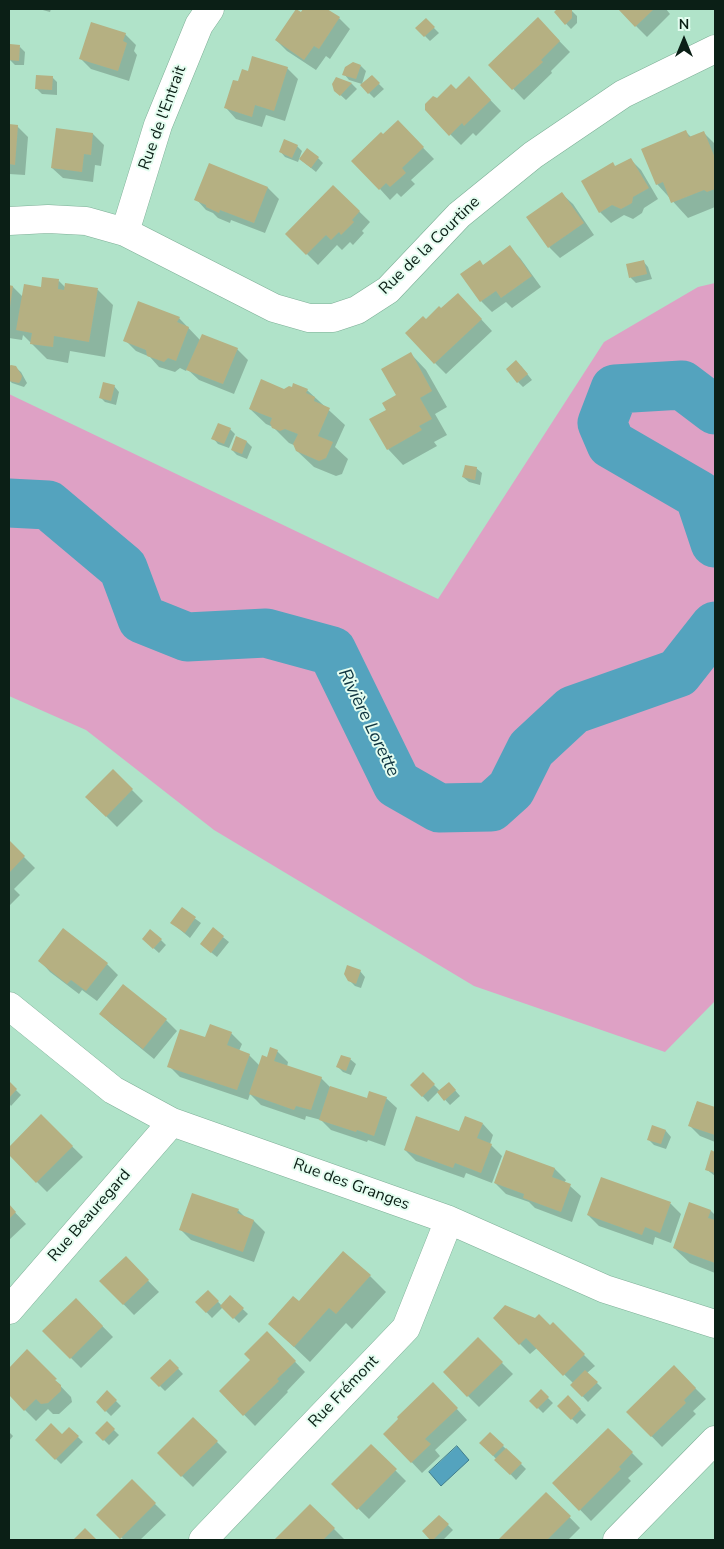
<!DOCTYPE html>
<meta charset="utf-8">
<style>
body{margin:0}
#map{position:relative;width:724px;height:1549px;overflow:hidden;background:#b0e3c9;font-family:"Nunito Sans",sans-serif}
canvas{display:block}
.frame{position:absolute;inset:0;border:10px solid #0b1f16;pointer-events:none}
.north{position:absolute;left:659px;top:15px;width:50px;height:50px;-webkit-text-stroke:4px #e4fdf0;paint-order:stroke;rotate:0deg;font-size:14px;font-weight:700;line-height:20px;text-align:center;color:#0b1f16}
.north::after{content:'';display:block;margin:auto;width:18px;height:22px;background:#0b1f16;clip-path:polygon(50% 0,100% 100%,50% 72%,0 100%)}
</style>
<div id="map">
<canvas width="724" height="1549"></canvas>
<div class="frame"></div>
<div class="north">N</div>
</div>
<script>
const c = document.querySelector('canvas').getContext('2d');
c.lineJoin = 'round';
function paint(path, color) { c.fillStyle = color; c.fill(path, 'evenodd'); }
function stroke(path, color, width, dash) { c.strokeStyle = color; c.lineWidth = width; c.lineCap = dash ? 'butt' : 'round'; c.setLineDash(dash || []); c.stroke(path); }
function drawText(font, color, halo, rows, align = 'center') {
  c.font = font + ' "Nunito Sans",sans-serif'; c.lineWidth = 4; c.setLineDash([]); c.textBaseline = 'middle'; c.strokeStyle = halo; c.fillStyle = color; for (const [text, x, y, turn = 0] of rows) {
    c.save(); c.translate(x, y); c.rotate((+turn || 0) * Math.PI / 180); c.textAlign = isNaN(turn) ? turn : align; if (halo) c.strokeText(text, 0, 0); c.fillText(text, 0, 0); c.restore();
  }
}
paint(new Path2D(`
 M715 283V1001L665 1052 474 986 214 830 86 730 9 696V394L438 599 604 342 698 287Z`), '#dea1c5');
const water = new Path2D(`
 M457 1446 469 1460 441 1486 429 1472Z`);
paint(water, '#54a3be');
stroke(water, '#3e7b8c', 1);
paint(new Path2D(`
 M39 9H51L50 12Z
 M304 9H325L339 18 350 29 330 59 326 56 316 70 287 51 276 40Z
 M554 9H570L577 16V23L571 29 555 12 557 11Z
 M619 9H666L670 14 647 37Z
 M538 19 570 52 551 71 552 73 524 100 490 65Z
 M426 20 439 33 430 41 417 28Z
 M125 34 136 45 134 51 137 55 129 81 91 69 81 59Z
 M20 47 25 52 24 65H15L9 59Z
 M361 66 366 71 362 84 349 80 344 74Z
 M287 68 298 79 285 121 266 115 262 127 236 119 226 108 239 83 248 72Z
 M371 76 384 89 374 98 362 86Z
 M52 77 57 82V95L42 94 37 89Z
 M469 78 501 111 476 136 473 133 461 145 426 110 437 99 456 90Z
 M336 79 352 84 357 89 346 100 335 90Z
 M398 122 434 159 411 180 415 184 401 197 397 193 390 200 380 189 383 136Z
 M9 125 17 126 28 137 25 175 9 174Z
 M57 130 93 134 104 145 101 166 95 165 93 182 63 178 52 168Z
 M686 132 692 138 704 133 715 144V207L688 218 657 184 643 149Z
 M297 146 302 151 298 162 285 157 280 151Z
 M318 158 323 163 316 172 300 159Z
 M630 159 641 170 658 199 644 208 642 213 633 219 624 215 611 223 600 212 616 167Z
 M209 165 268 188 279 199 265 233 231 220 230 223 218 218 213 213 206 210 196 199Z
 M333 186 370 222 362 231 364 233 353 245 350 242 342 250 337 245 318 265 287 234Z
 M562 194 573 204 594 235 560 258 549 247 528 217Z
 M509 247 520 258 541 287 512 308 506 302 492 312 481 301 462 274 483 266Z
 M643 261 648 267 652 279 636 283 631 278 627 265Z
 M59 281 66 288 98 290 113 305 105 357 70 351 68 363 47 359 23 335 22 340 9 338V287H13L23 297Z
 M468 305 492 331 446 374 435 363 426 321Z
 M179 318 200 340 237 349 248 360 234 394 199 380 187 369 186 371 180 368 175 372 159 367 150 357 136 351 125 340Z
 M411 354 426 370 447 407 435 414 447 435 434 442 437 446 403 465 388 449V410L398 395Z
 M11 366 15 367 21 372 27 383 24 387 12 383 9 380V368Z
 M521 366 532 380 523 387 518 382Z
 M114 386 119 392 116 405 105 402 100 397Z
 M292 388 307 390 345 425 335 447 348 459 342 474 336 476 314 467 297 451 296 446 289 443 273 427 266 424 250 409 284 390Z
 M230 429 235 434 229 448 218 444 213 438Z
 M237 438 247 442 252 447 247 459 237 455 232 450Z
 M476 468 482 473 480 485 469 482 463 477Z
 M113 771 143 801 117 827 87 797Z
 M9 842 35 868 14 889 20 895 9 906Z
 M182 909 201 923 190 938 172 923Z
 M213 929 229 942 217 957 207 949Z
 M161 940 166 945 159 953 149 944Z
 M40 961 107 964 118 975 97 1001 82 990 79 994 50 972Z
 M360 971 365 977 361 988 355 986 349 980Z
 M100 1013 166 1020 177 1031 154 1059 111 1024Z
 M231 1033 242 1044 239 1051 249 1055 260 1066 277 1051 288 1062 287 1067 321 1078 331 1088 367 1100 386 1098 397 1108 385 1146 368 1140 367 1142 331 1130 321 1120 306 1116 305 1120 261 1105 250 1094 248 1100 180 1077 169 1066 206 1039Z
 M350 1059 356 1064 351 1075 343 1072 337 1066Z
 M423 1074 440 1091 449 1083 460 1096 450 1105 438 1092 428 1102 412 1085Z
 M9 1083 21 1095 11 1106 9 1103Z
 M697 1102 715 1109V1142L700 1136 689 1125Z
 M41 1116 83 1157 47 1192 9 1154V1148Z
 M483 1124 493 1135 490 1144 502 1156 492 1183 466 1173 464 1178 416 1161 405 1150 460 1133Z
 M653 1127 666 1131 671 1137 666 1149 654 1145 648 1139Z
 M507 1151 555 1169 566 1180 564 1183 570 1186 581 1196 572 1222 535 1208 529 1202 506 1194 495 1183Z
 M712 1152 715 1153V1176L706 1169Z
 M602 1178 671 1204 681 1214 671 1243 655 1237 653 1245 599 1226 588 1215Z
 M690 1203 711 1211 715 1215V1273L690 1263 674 1248Z
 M9 1206 26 1224 9 1240Z
 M238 1210 245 1217 254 1221 265 1232 254 1262 191 1240 180 1229Z
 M126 1258 159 1292 134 1315 101 1281Z
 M370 1276 386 1292 352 1329 346 1323 310 1362 270 1324 299 1303Z
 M208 1291 222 1306 230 1297 248 1314 239 1323 223 1307 212 1318 197 1302Z
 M76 1299 113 1337 81 1368 44 1331Z
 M494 1318 550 1327 553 1324 595 1366 587 1373 602 1388 588 1402 572 1385 573 1383 537 1348 530 1354Z
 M267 1333 305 1372 287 1391 288 1392 255 1426 221 1391 252 1360Z
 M478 1339 513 1374 479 1407 444 1372Z
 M27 1351 71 1397 72 1402 59 1414H53L48 1409 36 1421 9 1394V1370Z
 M170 1360 183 1374 165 1391 152 1378Z
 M674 1367 706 1399 693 1411 696 1414 662 1447 628 1412Z
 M541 1391 553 1403 543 1413 531 1401Z
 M107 1392 121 1406 111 1416 97 1402Z
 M444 1395 467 1420 435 1450 440 1456 422 1473 385 1434Z
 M568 1397 586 1415 577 1424 559 1406Z
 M193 1418 227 1452 193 1487 159 1453Z
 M107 1423 119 1435 109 1445 97 1433Z
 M69 1428 83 1442 61 1464 37 1440 62 1436Z
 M608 1429 643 1464 628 1478 631 1481 591 1521 554 1483Z
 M9 1432 13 1436 9 1441Z
 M490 1433 526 1469 516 1480 481 1443Z
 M371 1446 406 1481 369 1519 333 1484Z
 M132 1481 166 1515 140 1540H124L98 1515Z
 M546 1493 580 1528 568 1540H499Z
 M310 1505 345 1540H276Z
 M439 1516 453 1530 443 1540H432L423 1531Z`), '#0003');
stroke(new Path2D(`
 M715 410 682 385 615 389 602 423 611 444 699 495 715 543
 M9 503 48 505 123 568 142 619 187 637 266 633 332 651 397 784 439 808 491 807 511 789 531 749 573 710 678 673 715 626`), '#54a3be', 49);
paint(new Path2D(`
 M296 9 301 12 303 9H327L340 17 319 49 314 46 304 60 275 40Z
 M557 9H572V18L565 25 554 12Z
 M618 9H654L635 27Z
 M538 17 560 41 541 60 543 62 512 90 488 65Z
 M426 18 435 27 424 37 415 28Z
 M91 22 126 33 123 41 127 43 118 71 79 59Z
 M10 44 20 45 19 61 9 60Z
 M252 56 288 67 274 111 255 105 252 117 224 108 233 80 238 81 242 69 248 71Z
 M353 62 361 65 356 79 342 75 345 67Z
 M36 75 53 76 52 90 35 89Z
 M372 75 380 83 368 94 360 85Z
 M469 76 491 100 464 126 462 123 449 136 425 110V104L433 96 437 98 451 84 456 89Z
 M336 77 352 83 340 96 334 91 332 84Z
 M398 120 424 147 402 168 406 173 390 187 386 183 379 190 351 161 381 132 383 134Z
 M9 124 18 125 15 165 9 164Z
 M56 128 93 133 91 155 84 154 82 172 51 168Z
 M686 130 689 137 704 131 715 158V189L707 192 704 190 671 203 663 182 656 185 641 149Z
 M284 139 298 145 292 158 279 152Z
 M307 148 319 157 311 168 299 159Z
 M631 158 649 188 633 197 632 203 621 209 612 205 599 213 581 181 613 162 615 166Z
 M209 163 268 187 254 223 220 210 219 213 206 207V205L194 200Z
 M333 185 360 211 352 220 354 222 341 235 339 232 331 240 326 235 306 255 285 234Z
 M562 192 584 223 548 248 526 217Z
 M510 245 532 276 501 298 496 291 480 302 460 274 480 260 483 265Z
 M644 260 647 274 629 278 626 264Z
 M42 277 59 279 58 289 64 290 65 283 98 288 89 342 54 336 53 347 30 344 32 333 16 330 24 284 41 287Z
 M9 285 13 286 10 307H9Z
 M458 293 482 319 434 364 405 333 423 316 426 319 439 306 441 308Z
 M138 301 180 317 177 322 189 327 176 361 168 358 164 362 147 356 146 350 123 341Z
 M202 334 238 348 223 384 186 370Z
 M411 352 432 391 420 398 432 419 419 426 422 430 387 450 369 419 386 410 382 403 396 395 381 369Z
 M516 360 528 374 517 383 506 369Z
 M11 365 16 366 22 376 21 380 19 383 9 381V366Z
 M261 379 284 389 289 386 292 387 293 383 308 389 306 393 315 397 314 401 330 408 318 436 333 442 326 458 319 461 296 451 293 444 298 434 285 429 280 431 272 428 270 423 272 418 249 409Z
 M103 382 115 385 111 401 99 398Z
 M218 423 231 428 224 444 211 439Z
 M236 436 247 441 242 454 231 450Z
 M465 465 477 467 475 480 462 477Z
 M113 769 133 789 106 817 85 797Z
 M9 840 25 856 9 873Z
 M182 907 196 917 185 933 170 923Z
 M213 927 224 936 211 953 200 944Z
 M63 928 108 963 86 991 71 980 67 984 38 961Z
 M150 929 162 939 153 949 142 939Z
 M347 965 361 970 356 984 348 981 344 974Z
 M123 984 167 1019 143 1049 99 1014Z
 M210 1024 232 1032 227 1045 250 1054 237 1090 167 1067 180 1029 205 1037Z
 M270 1047 278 1050 274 1061 322 1077 311 1110 296 1106 294 1110 249 1094 262 1055 267 1057Z
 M341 1055 351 1058 346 1071 336 1067Z
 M423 1072 435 1084 422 1097 410 1085Z
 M9 1081 17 1089 9 1098Z
 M449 1082 456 1090 444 1101 437 1092Z
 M330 1086 367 1098 369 1091 387 1097 374 1136 357 1130 356 1132 319 1120Z
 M697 1101 715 1107V1135L688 1126Z
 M41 1114 73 1146 36 1183 9 1155V1147Z
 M416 1116 459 1131 465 1116 483 1123 477 1138 492 1144 481 1173 455 1163 453 1168 404 1150Z
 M652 1125 666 1130 661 1144 647 1140Z
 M506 1150 555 1168 552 1177 571 1184 561 1212 523 1198 524 1194 494 1183Z
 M711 1150 715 1152V1173L705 1170Z
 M601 1177 671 1202 660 1233 645 1227 642 1235 587 1215Z
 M192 1193 239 1209 237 1213 254 1220 243 1252 179 1230Z
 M689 1202 711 1210 708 1218 715 1220V1263L673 1248Z
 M9 1204 16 1212 9 1219Z
 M343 1251 371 1275 336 1314 329 1308 294 1347 268 1324 293 1296 299 1301Z
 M126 1256 149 1280 123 1305 99 1281Z
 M208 1290 219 1301 206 1313 195 1302Z
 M230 1295 244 1308 233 1319 220 1306Z
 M76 1298 103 1326 70 1359 42 1331Z
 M505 1305 535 1318 539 1314 550 1325 553 1322 585 1354 563 1376 526 1338 519 1345 493 1318Z
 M267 1331 296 1361 277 1379 279 1381 243 1416 219 1391 250 1360 244 1354Z
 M478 1337 503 1362 467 1397 443 1372Z
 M27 1349 57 1379 55 1380 61 1385V1391L48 1403 41 1404 36 1399 24 1411 9 1395V1368Z
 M170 1359 179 1368 159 1387 150 1378Z
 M674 1365 696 1388 684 1400 686 1403 651 1437 626 1412Z
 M585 1370 598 1382 582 1397 570 1385Z
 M433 1382 458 1408 425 1439 431 1444 411 1463 383 1434 398 1419 397 1417Z
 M541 1389 549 1397 537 1409 529 1401Z
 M107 1390 117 1400 105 1412 96 1402Z
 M568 1395 581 1409 571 1420 557 1406Z
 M193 1417 218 1441 181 1477 157 1453Z
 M107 1421 115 1429 103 1441 95 1433Z
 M51 1423 62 1434 69 1427 79 1436 55 1460 35 1440Z
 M608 1428 633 1452 619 1467 621 1469 579 1511 552 1483Z
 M490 1432 504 1445 493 1456 479 1443Z
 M371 1444 397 1469 357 1510 331 1484Z
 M506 1448 522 1463 510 1475 494 1460Z
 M132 1479 156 1503 120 1539 96 1515Z
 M546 1492 571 1516 547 1540H498Z
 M310 1504 335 1528 323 1540H274Z
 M439 1515 449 1524 433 1540H430L422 1531Z
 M85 1528 97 1540H73Z`), '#b5b082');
const minor = new Path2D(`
 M9 221 48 219 86 221 125 232 274 308 309 318H333L357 310 388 290 459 215 533 155 623 94 715 49
 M125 232 158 125 199 25 210 9
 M9 1006 113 1090 172 1122 449 1220 605 1289 715 1324
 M9 1310 172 1122
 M203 1540 406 1328 449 1220
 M617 1540 715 1440`);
stroke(minor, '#7eaf97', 29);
stroke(minor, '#fff', 28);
drawText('16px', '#0b1f16', '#e4fdf0', [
 ["Rue de l'Entrait",163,118,-70],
 ["Rue de la Courtine",430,246,-44],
 ["Rue des Granges",351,1185,20],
 ["Rue Beauregard",90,1216,-49],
 ["Rue Frémont",344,1392,-46]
]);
drawText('italic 18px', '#0e333f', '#e4fdf0', [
 ["Rivière Lorette",368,723,64]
]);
</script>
